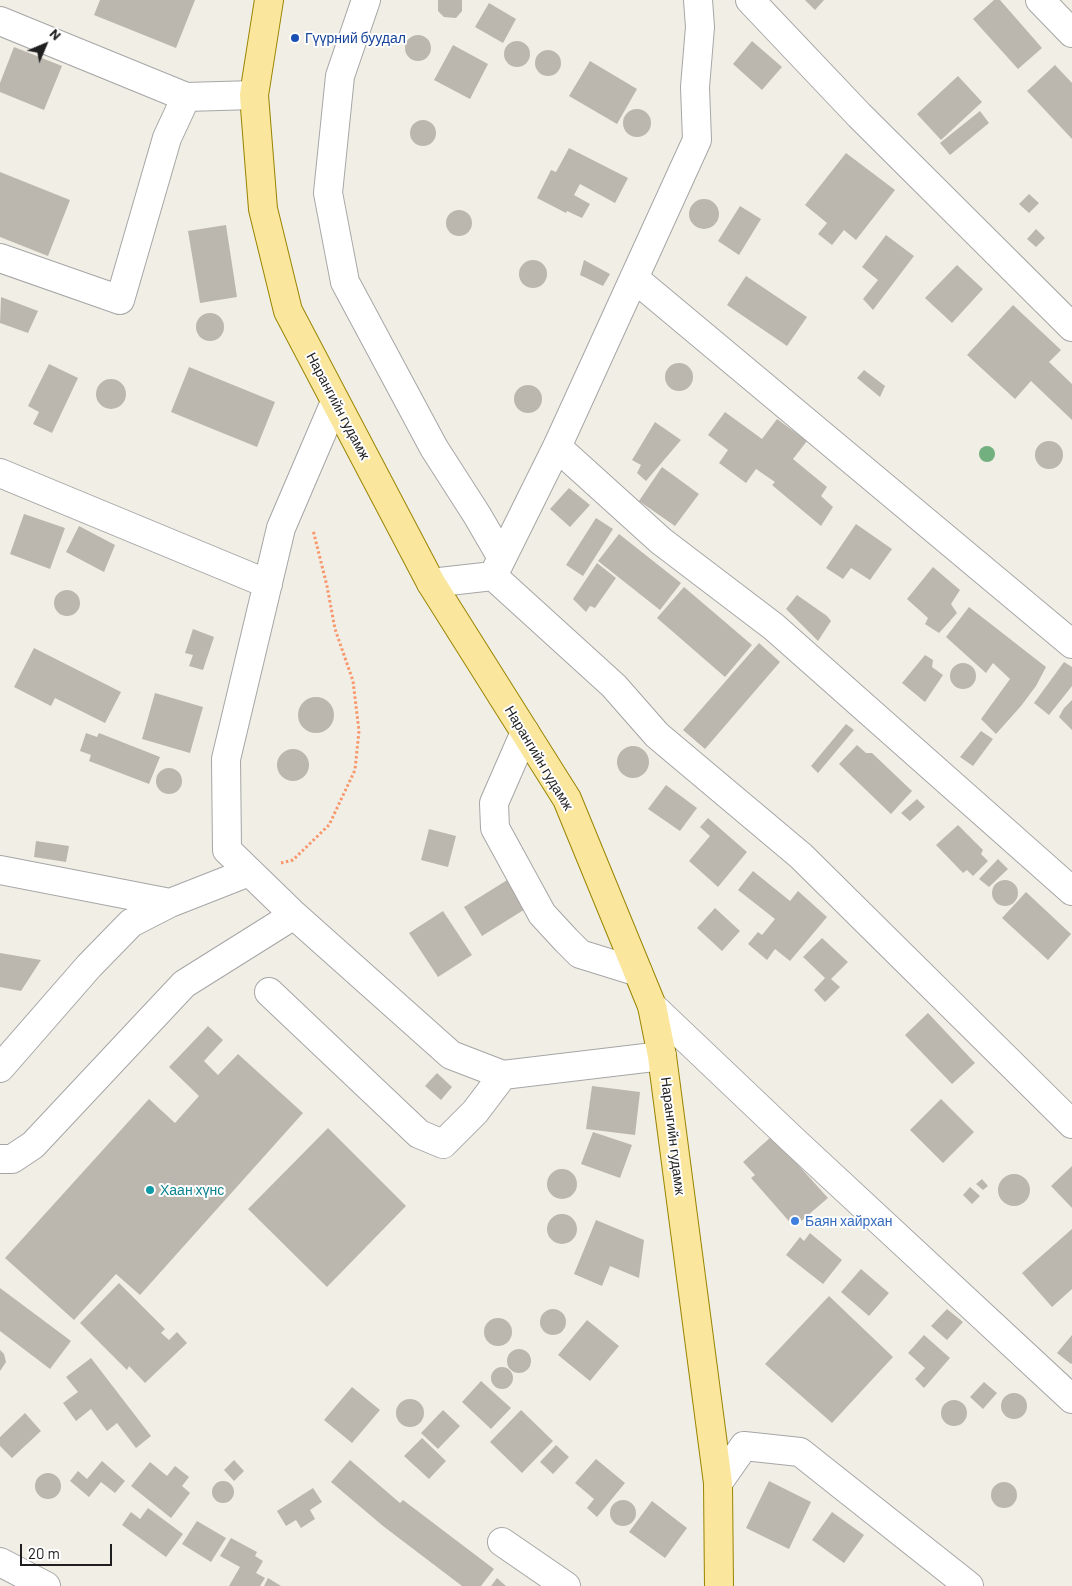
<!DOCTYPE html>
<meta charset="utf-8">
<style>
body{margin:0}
#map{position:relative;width:1072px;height:1586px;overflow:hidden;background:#f0eee5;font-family:Barlow,sans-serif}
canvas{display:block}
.north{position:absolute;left:20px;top:20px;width:50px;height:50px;-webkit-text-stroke:4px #fff;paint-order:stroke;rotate:45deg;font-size:14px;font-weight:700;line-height:20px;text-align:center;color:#1f1f1f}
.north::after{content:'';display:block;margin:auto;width:18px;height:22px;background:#1f1f1f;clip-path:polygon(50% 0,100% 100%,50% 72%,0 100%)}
.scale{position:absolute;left:20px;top:1544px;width:92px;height:22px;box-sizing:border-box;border:2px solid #1f1f1f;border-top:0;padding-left:6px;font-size:15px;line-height:18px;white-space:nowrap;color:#1f1f1f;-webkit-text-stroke:4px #fff;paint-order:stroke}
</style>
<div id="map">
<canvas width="1072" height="1586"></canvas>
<div class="north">N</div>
<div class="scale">20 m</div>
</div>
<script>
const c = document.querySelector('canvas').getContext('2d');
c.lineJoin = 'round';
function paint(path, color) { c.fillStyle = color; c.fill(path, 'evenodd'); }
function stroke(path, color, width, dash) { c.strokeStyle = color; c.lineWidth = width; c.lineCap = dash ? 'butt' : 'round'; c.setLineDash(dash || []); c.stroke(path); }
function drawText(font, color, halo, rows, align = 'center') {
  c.font = font + ' Barlow,sans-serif'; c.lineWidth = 4; c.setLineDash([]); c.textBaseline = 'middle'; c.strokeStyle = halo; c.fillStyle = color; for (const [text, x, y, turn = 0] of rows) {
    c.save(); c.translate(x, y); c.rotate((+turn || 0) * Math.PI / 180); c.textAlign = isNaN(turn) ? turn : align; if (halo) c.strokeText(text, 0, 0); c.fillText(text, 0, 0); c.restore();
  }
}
paint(new Path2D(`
 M100 0H195L176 48 94 15Z
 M438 0H462V11L456 18 444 17 438 11Z
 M805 0H824L815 10Z
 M994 0H1000L1042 48 1018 69 973 19Z
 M489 3 516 19 503 43 475 27Z
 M405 48a13 13 0 1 1 26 0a13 13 0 1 1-26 0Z
 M504 54a13 13 0 1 1 26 0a13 13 0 1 1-26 0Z
 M752 41 782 67 762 90 733 64Z
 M453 45 488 64 470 99 434 80Z
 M14 47 62 66 44 110 0 92V83Z
 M535 63a13 13 0 1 1 26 0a13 13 0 1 1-26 0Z
 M590 61 637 89 617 124 569 96Z
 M1055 65 1072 83V139L1027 91Z
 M958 76 982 102 941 140 917 114Z
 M623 123a14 14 0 1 1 28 0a14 14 0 1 1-28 0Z
 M980 111 989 123 950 155 940 143Z
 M410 133a13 13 0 1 1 26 0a13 13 0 1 1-26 0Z
 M569 148 628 178 615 203 580 184 574 195 590 204 582 218 567 211 566 213 537 198 551 170 556 172Z
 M846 153 895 190 856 240 844 230 832 245 818 234 827 223 805 205Z
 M0 172 70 200 48 256 0 237Z
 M1029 194 1039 203 1029 213 1019 204Z
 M689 214a15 15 0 1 1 30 0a15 15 0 1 1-30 0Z
 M740 206 761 219 739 255 718 241Z
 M446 223a13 13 0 1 1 26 0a13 13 0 1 1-26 0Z
 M226 225 237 297 200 303 188 231Z
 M1036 229 1045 238 1036 247 1027 239Z
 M886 235 914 256 873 310 863 299 878 280 862 267Z
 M519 274a14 14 0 1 1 28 0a14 14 0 1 1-28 0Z
 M584 260 610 274 603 286 580 275Z
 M957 265 983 289 952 323 925 298Z
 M746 276 807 317 787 346 727 305Z
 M1 297 38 311 28 333 0 323Z
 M1013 305 1061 350 1049 362 1072 384V420L1031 381 1015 399 967 355Z
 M196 327a14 14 0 1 1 28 0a14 14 0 1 1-28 0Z
 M665 377a14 14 0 1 1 28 0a14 14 0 1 1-28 0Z
 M49 364 78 378 52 433 33 424 39 412 28 406Z
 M189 367 275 402 257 447 171 412Z
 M864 370 885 386 880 397 857 378Z
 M96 394a15 15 0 1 1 30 0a15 15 0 1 1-30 0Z
 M514 399a14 14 0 1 1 28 0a14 14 0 1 1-28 0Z
 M725 412 762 439 777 419 807 441 793 459 827 487 821 496 833 507 821 526 772 485 775 482 756 469 746 483 719 463 728 450 708 435Z
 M655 422 681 440 646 481 637 473 641 465 632 460Z
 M1035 455a14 14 0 1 1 28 0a14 14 0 1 1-28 0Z
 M662 467 699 494 675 526 639 501Z
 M569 488 590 505 570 527 550 509Z
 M24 514 65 528 50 569 10 554Z
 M596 518 613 529 583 576 566 565Z
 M856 524 892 549 870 580 851 568 843 579 826 568Z
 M79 526 115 545 104 572 66 552Z
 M619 534 681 583 660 610 598 561Z
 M597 563 616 578 595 608 590 606 586 612 573 599Z
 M933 567 960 590 951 604 957 613 939 633 925 624 928 618 907 599Z
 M684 587 752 645 725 677 657 618Z
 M54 603a13 13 0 1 1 26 0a13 13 0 1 1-26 0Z
 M797 595 827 616 831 621 818 641 786 609Z
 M969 607 1046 667 1036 686 1021 706 996 734 981 719 1010 679 993 663 986 673 946 637Z
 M193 629 214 637 203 670 189 666 193 655 185 653Z
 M759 643 780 662 705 749 683 730Z
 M34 648 121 692 105 723 55 698 51 706 14 687Z
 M925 655 933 660 932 667 943 675 925 702 902 683Z
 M1064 662 1072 667V686L1049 715 1034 703Z
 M950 676a13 13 0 1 1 26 0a13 13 0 1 1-26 0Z
 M155 693 203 707 190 753 142 739Z
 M298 715a18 18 0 1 1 36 0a18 18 0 1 1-36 0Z
 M1072 700V730L1059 717 1064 708Z
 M846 724 854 730 818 773 811 766Z
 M981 731 993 739 973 766 960 757Z
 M86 733 97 737 99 733 160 757 149 784 89 761 91 755 80 751Z
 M857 745 866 753H872L912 791 891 814 839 764Z
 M617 762a16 16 0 1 1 32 0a16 16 0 1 1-32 0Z
 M277 765a16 16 0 1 1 32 0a16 16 0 1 1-32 0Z
 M156 781a13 13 0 1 1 26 0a13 13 0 1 1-26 0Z
 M666 785 697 808 680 831 648 809Z
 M917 799 925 807 910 821 901 813Z
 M708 818 747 852 718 887 689 861 710 836 700 827Z
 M958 825 983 850 981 854 988 861 973 876 967 870 963 873 936 845Z
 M429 829 456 836 448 867 421 860Z
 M36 841 69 846 66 862 34 857Z
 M998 859 1008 869 989 887 979 879Z
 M753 871 790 901 798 891 827 917 790 961 775 949 767 960 748 944 758 932 762 935 775 919 738 890Z
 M512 877 530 906 482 936 464 907Z
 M992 893a13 13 0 1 1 26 0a13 13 0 1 1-26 0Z
 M1026 892 1071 934 1048 960 1002 918Z
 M715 908 740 931 722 951 697 928Z
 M443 911 472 955 438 977 409 933Z
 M822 938 848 962 831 979 840 987 825 1002 814 990 825 978 803 957Z
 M0 953 41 960 21 991 0 987Z
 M928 1013 975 1063 952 1084 905 1035Z
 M208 1026 223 1040 204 1061 218 1075 238 1054 303 1113 140 1295 116 1274 74 1320 5 1258 149 1099 175 1123 199 1096 169 1067Z
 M437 1073 452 1087 441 1100 425 1086Z
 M592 1086 640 1092 635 1135 586 1129Z
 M941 1099 974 1132 943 1163 910 1130Z
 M328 1128 406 1206 327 1287 248 1209Z
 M593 1132 632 1145 620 1178 581 1164Z
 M772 1136 828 1198 794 1227 751 1178 755 1175 743 1162Z
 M1072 1166V1208L1051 1186Z
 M547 1184a15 15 0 1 1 30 0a15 15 0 1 1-30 0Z
 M998 1190a16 16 0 1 1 32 0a16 16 0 1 1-32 0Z
 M982 1179 988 1186 983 1190 976 1184Z
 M970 1187 980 1196 972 1204 963 1195Z
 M547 1229a15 15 0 1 1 30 0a15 15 0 1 1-30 0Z
 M596 1220 644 1240 639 1278 610 1266 602 1286 574 1274Z
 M1072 1229V1289L1052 1307 1022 1273Z
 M810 1233 842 1260 823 1284 786 1255 800 1237 804 1241Z
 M861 1269 889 1293 869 1316 841 1292Z
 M119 1283 165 1329 161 1333 169 1340 177 1332 187 1343 145 1383 129 1366 127 1370 80 1323Z
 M0 1288 71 1341 50 1369 0 1331Z
 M829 1296 893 1357 832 1423 765 1364Z
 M540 1322a13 13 0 1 1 26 0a13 13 0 1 1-26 0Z
 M947 1309 963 1322 947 1340 931 1326Z
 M484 1332a14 14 0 1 1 28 0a14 14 0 1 1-28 0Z
 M587 1320 619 1346 590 1381 558 1355Z
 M924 1335 950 1358 924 1388 915 1379 925 1368 908 1353Z
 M1072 1335V1363L1071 1364 1057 1353Z
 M507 1361a12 12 0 1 1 24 0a12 12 0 1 1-24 0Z
 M0 1350 4 1354 6 1362 0 1371Z
 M91 1358 151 1436 136 1448 117 1423 107 1431 91 1409 76 1421 63 1403 78 1392 66 1377Z
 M491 1378a11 11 0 1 1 22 0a11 11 0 1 1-22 0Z
 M481 1381 511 1408 491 1429 462 1402Z
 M984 1382 997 1393 983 1409 970 1397Z
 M352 1387 380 1410 352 1443 324 1420Z
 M1001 1406a13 13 0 1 1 26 0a13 13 0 1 1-26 0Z
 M396 1413a14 14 0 1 1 28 0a14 14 0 1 1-28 0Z
 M941 1413a13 13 0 1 1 26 0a13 13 0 1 1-26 0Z
 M443 1410 460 1426 438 1449 421 1433Z
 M521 1410 553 1441 522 1473 490 1442Z
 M25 1413 41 1431 12 1458 0 1446V1437Z
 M422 1438 446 1461 429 1479 404 1456Z
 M556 1445 569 1457 553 1474 540 1462Z
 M596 1459 625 1483 597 1517 587 1508 594 1499 575 1483Z
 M234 1460 244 1471 234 1481 224 1470Z
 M350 1460 400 1503 403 1500 494 1569 481 1586H462L383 1526 331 1482Z
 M102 1461 125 1481 115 1493 101 1482 89 1497 70 1481 78 1471 87 1479Z
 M150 1462 167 1476 175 1466 189 1477 182 1486 190 1493 171 1518 131 1486Z
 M35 1486a13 13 0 1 1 26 0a13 13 0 1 1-26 0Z
 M212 1492a11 11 0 1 1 22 0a11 11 0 1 1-22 0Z
 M769 1481 811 1502 789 1549 746 1528Z
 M991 1495a13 13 0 1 1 26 0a13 13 0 1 1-26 0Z
 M313 1488 322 1502 310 1510 315 1519 301 1528 296 1520 286 1526 277 1511Z
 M610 1513a13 13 0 1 1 26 0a13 13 0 1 1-26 0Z
 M652 1501 687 1528 665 1558 629 1532Z
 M148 1508 183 1534 166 1557 122 1525 131 1512 140 1519Z
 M832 1512 864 1535 844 1563 812 1540Z
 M197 1521 226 1538 211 1562 182 1544Z
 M231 1538 257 1552 255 1556 263 1561 256 1573 265 1578 260 1586H229L240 1567 220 1556Z
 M268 1578 281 1586H264Z
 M497 1578 506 1586H491Z`), '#bcb7ae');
const minor = new Path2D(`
 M366 0 340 76 328 193 345 282 434 448 477 515 502 558
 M750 0 859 115 1072 327
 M1040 0 1072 33
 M0 21 186 97
 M0 258 120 300 167 138 186 97 254 95
 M634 278 1072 644
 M335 402 281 528 226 759 227 850 294 915 451 1055 503 1075 662 1056
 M557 447 661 541 774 627 1072 891
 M0 473 268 584
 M493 576 614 686 657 735 801 856 1072 1124
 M431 583 493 576 557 447 697 140 695 87 700 27 698 0
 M525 732 494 803 495 828 542 914 566 940 580 954 638 972
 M0 870 170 903 249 872
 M269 992 419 1134 443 1144 475 1112 503 1075
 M652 1006 794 1141 1072 1399
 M0 1068 89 966 131 923 170 903
 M0 1159H12L33 1145 184 984 294 915
 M718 1483 744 1446 800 1452 969 1586
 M502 1542 566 1586
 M0 1562 46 1586`);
const major = new Path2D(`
 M269 0 254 95 263 209 288 311 431 583 567 799 652 1006 662 1056 718 1483 719 1586`);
stroke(minor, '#a6a6a6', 30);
stroke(major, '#998501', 30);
stroke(new Path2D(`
 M281 863 293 860 329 825 355 770 359 731 353 681 335 629 327 586 313 530`), '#f9976c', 3, [2.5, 2.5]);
stroke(minor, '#fff', 28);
stroke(major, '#fbe69e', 28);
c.fillStyle = '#73b07f';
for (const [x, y] of [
 [987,454]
]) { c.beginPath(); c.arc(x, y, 8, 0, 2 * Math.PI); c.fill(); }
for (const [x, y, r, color] of [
 [295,38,5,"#1a4fb4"],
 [150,1190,5,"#0f9aa8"],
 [795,1221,5,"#3f7fe0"]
]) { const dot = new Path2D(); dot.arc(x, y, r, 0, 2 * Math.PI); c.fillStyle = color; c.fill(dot); stroke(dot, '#fff', 2); }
drawText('14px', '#164399', '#fff', [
 ["Гүүрний буудал",305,38]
], 'left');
drawText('14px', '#1f1f1f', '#fff', [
 ["Нарангийн гудамж",338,406,62],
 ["Нарангийн гудамж",539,758,59],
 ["Нарангийн гудамж",673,1136,83]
]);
drawText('14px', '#0d838f', '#fff', [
 ["Хаан хүнс",160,1190]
], 'left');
drawText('14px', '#366cbe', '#fff', [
 ["Баян хайрхан",805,1221]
], 'left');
</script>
